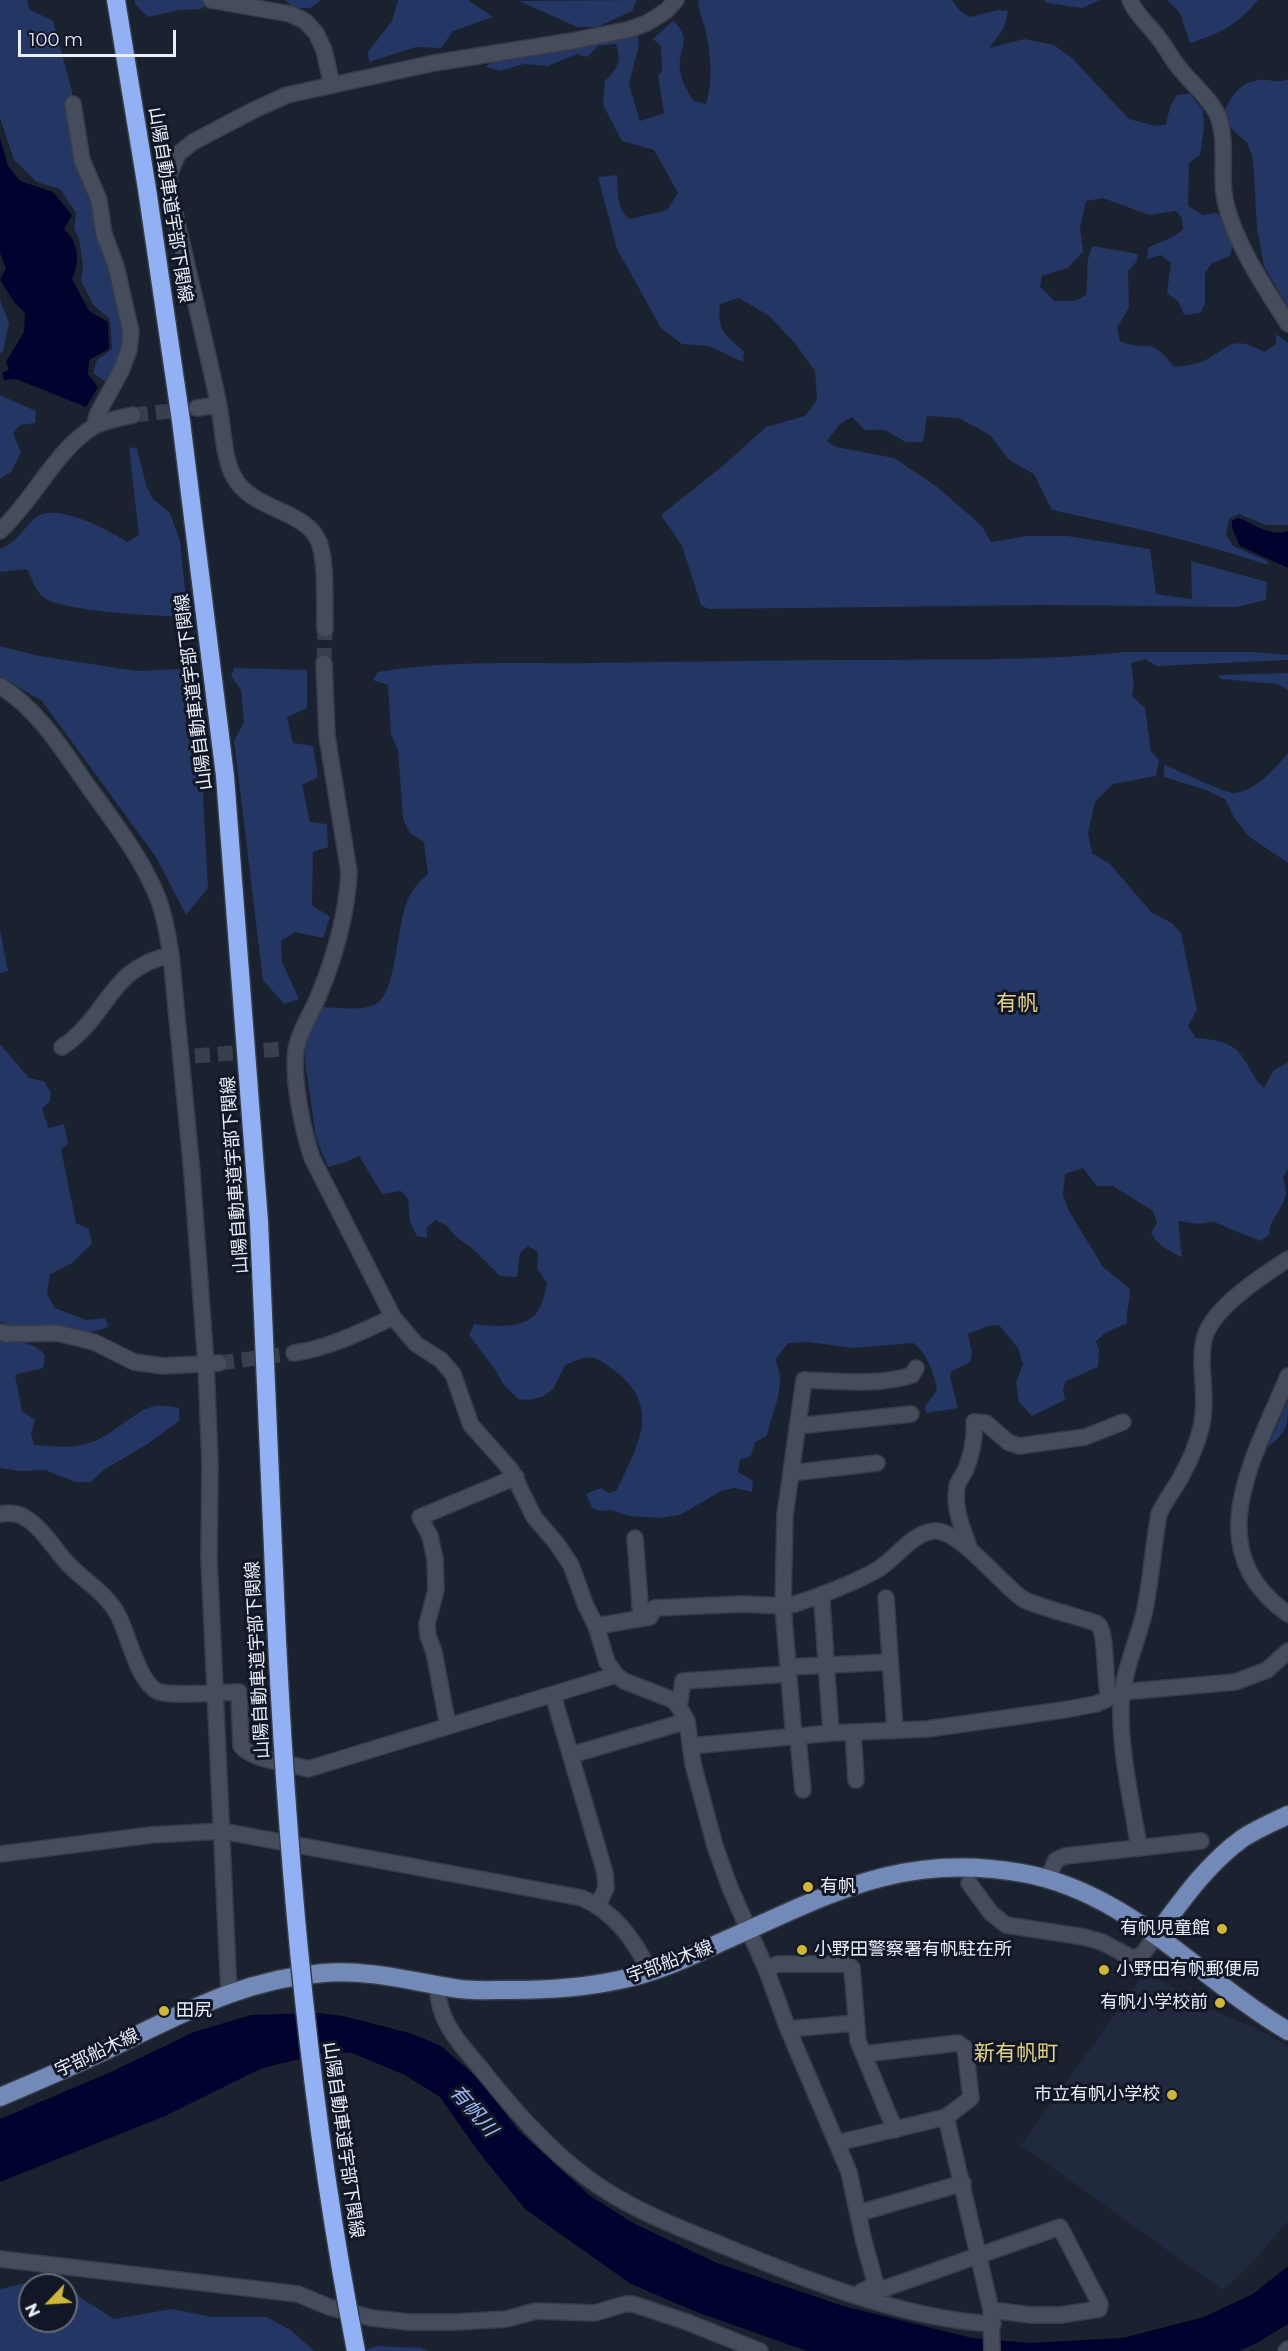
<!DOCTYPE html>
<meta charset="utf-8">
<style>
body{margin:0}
#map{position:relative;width:1288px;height:2351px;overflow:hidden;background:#1a212f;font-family:Montserrat,sans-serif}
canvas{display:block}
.north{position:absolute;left:18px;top:2273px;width:60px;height:60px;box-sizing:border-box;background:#111725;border:2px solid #676d79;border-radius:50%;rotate:245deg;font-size:16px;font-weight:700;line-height:24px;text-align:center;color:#e9eef8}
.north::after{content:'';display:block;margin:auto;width:21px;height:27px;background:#d0b836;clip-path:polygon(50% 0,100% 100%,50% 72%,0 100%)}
.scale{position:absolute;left:18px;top:30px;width:158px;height:27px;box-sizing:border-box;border:3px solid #e9eef8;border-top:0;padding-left:8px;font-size:18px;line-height:21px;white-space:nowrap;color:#e9eef8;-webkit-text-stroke:4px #111725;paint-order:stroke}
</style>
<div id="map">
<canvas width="1288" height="2351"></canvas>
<div class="north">N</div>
<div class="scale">100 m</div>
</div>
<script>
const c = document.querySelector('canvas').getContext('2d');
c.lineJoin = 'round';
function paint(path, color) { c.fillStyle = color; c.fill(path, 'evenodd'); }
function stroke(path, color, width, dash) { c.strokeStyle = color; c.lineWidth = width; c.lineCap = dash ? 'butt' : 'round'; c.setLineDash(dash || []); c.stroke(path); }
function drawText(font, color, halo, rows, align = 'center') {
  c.font = font + ' Montserrat,"Noto Sans JP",sans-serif'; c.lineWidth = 6; c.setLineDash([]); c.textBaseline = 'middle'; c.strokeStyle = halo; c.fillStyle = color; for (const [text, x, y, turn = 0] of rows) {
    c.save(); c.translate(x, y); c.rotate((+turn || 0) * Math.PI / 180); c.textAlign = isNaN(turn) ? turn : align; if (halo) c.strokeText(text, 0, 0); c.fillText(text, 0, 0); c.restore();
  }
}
paint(new Path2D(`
 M1146 1975 1176 1988 1209 2009 1251 2026 1288 2046V2221L1253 2262 1223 2290 1021 2145 1141 1978Z`), '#20293d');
paint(new Path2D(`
 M0 0H27L29 9 53 21 72 91V131L91 192 125 324 122 353 106 382 93 373 97 360 112 349 110 319 94 306 81 281 83 265 79 239 74 228 76 213 60 189 37 182 14 160 0 118Z
 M135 0H212L201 9 179 10 148 17 135 4Z
 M284 0H321L310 8H295Z
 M398 0H468L493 17 453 31 441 48 416 47 369 62 368 52 392 21Z
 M637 0 632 11 597 27H577L519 1Z
 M698 0H952L960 11 970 17 998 10 1008 11 1004 28 989 48 1024 39 1054 45 1073 59 1129 119 1156 126 1166 124 1170 107 1177 95 1190 94 1203 110 1204 128 1200 155 1189 163 1188 206 1203 215 1215 213 1223 216 1233 244 1230 256 1211 264 1205 273V304L1200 313 1184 315 1179 302 1167 293 1171 263 1161 255 1147 259 1148 248C1160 241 1173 239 1183 229L1182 218 1176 211 1149 215 1103 198 1086 201 1080 228 1083 252 1068 268 1042 276 1040 287 1055 301H1075L1086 295C1089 279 1084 259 1093 246L1138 254 1137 261 1128 271 1129 307 1117 328 1120 341C1150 353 1150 334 1174 367 1182 366 1191 365 1198 363 1228 353 1227 331 1264 352L1276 344V334L1288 343V525H1266L1239 514 1229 519 1226 535 1233 546 1267 561 1268 565C1197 541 1125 526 1052 510L1034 474 1009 460 990 435 959 418 927 416 923 442H906L885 430H865L852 417 840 424 827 441 836 447 894 458 936 486 982 526 991 542 1027 536H1067L1150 549 1156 594 1192 599 1191 561 1267 582 1266 600 1236 607 1050 605 708 609 701 605 682 546 661 515 725 464 766 427 805 416 817 400 815 371 794 342 769 316 739 298 720 304C717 331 725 334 744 352L743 362 709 346 682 344 661 328 617 249 598 177 617 175C618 191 616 209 630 219L667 210 678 193 654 150 622 141 603 105 605 81C618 68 622 61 616 44L598 46 587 57 577 54 548 66 524 64 499 71 486 67 494 59 638 36 639 45 629 84 640 121 664 113 658 76 662 70 661 46 653 39 673 21C694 39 677 49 680 70 682 82 687 91 694 101L706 104C713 81 711 56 706 32 703 19 699 16 698 0Z
 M1044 0H1100L1082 8 1047 3Z
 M1167 0H1258C1236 26 1222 33 1190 43L1180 13Z
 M1288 79V308L1264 266 1257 229 1253 160 1248 144 1232 129 1224 113C1231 96 1240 82 1260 80 1270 79 1278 84 1288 79Z
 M0 299 9 323 3 351 0 354Z
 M0 395 36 411 35 423 20 425 13 433 21 452 11 472 0 479Z
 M129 447 137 449 147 488 153 499 170 513 180 541 188 617C160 616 61 612 43 597 36 591 31 577 27 569L0 572V549C16 543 23 529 35 518 55 501 108 530 127 542L139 535Z
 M0 646 39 656 137 671 182 669 193 683 186 704V731L202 775 208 888 186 915 156 857 42 701 0 676Z
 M1125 652H1253L1288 655V660L1157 666 1145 659 1131 663 1134 685 1132 696 1145 708 1151 751 1159 760 1156 776 1113 784 1095 802 1088 833 1092 853 1110 864 1152 913 1172 923 1181 933 1197 1010 1188 1026 1196 1038C1224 1041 1235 1041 1250 1069 1254 1076 1257 1083 1264 1088L1273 1071 1288 1062V1169L1283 1178C1284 1182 1286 1188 1286 1193 1284 1209 1269 1219 1269 1235L1260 1241 1214 1222 1198 1224 1178 1221 1182 1257C1169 1252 1158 1245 1151 1233L1157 1223 1153 1211 1113 1186H1097L1083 1168 1065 1174 1063 1195 1069 1211 1103 1267 1130 1289C1130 1301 1126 1311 1127 1323L1105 1333 1096 1341 1099 1350 1098 1367 1066 1381 1063 1389 1065 1400 1032 1416 1019 1402 1016 1382 1023 1364 1018 1348 999 1325 988 1326 968 1334 972 1353 970 1362 952 1371 950 1377 958 1408 927 1413 924 1408 937 1390C935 1375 926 1351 913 1343L853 1348 808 1342 788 1343 775 1360C788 1384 772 1411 767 1436L755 1442 751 1456 740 1460 738 1472 753 1481 752 1492 735 1488 721 1491 680 1515 660 1518 629 1516 611 1510 599 1511 592 1508 586 1494 601 1488 609 1493 617 1490C637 1446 663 1408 615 1371 593 1354 591 1354 565 1365L554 1388 544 1396 529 1400 518 1399 504 1385 494 1368 469 1335 474 1324C494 1327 530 1330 540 1307 544 1300 545 1290 547 1283L537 1268 538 1252 528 1246 520 1253 517 1277 500 1276 472 1248 457 1238 447 1226 436 1220 427 1227V1238L417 1236 410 1221 408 1198 401 1191 382 1194 359 1156 346 1162 328 1167 316 1138 305 1061 306 1034 320 1007C336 1007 361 1012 376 1004 398 992 396 918 410 895 414 887 421 880 428 874L424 842 410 833 403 819 398 750 391 734 388 685 373 680 378 672C447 660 520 664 591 663 683 662 775 660 867 660 953 659 1040 661 1125 652Z
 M234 668 307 670V708L287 717 293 743 313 746 318 777 302 785 310 822 327 824 328 847 313 852 312 905 330 917 323 938 295 932 281 941 282 962 299 999 284 1004 263 980 234 741 244 722 241 690 231 676Z
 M1288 673V690L1277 684 1221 679 1218 675Z
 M1288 753V863L1248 836 1234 817 1225 799 1206 790 1164 777V765C1176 769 1225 793 1233 793 1256 792 1275 768 1288 753Z
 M0 930 8 971 0 973Z
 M0 1044 29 1078 44 1081 51 1093 50 1101 42 1109 49 1128 64 1124 68 1144 61 1149 76 1223 89 1229 92 1244 72 1263 50 1274 47 1294 55 1308 86 1320 105 1318 109 1327 91 1332 45 1327 9 1326 0 1321Z
 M0 1341C17 1342 34 1341 45 1355L43 1368 15 1375 22 1411 35 1420 31 1434 34 1445C52 1446 69 1449 86 1444 111 1438 135 1409 156 1406 163 1405 172 1407 179 1408V1421L149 1443 102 1471 91 1482H76L45 1470 21 1471 0 1468Z
 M1288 1400C1288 1428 1288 1430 1267 1448Z
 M57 2276 84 2300 114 2319 172 2309 212 2317H266L291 2330 314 2351H0V2289ZM30 2285H66V2321H30Z
 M377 2346 421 2348 429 2351H362Z`), '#233664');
paint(new Path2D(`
 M0 138 8 166 20 181 53 192 72 215 64 229C79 243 80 261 72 279L89 311 108 322 109 349 89 360 88 374 98 387 86 407 16 379 4 380 2 373 9 370 6 362 24 332 25 313 14 302 0 280 6 268 0 253Z
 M1238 518C1254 523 1270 538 1288 531V568L1240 546 1232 528V521Z
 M318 2013 343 2016 413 2034 441 2046 480 2080 518 2130 589 2195 633 2223 717 2263 843 2306 972 2338 1030 2343 1123 2338 1204 2317 1253 2294 1288 2266V2324L1255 2344 1239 2351H807L694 2311 631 2284 525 2209 478 2151 440 2097 405 2075 352 2053H325L262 2068 165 2116 0 2182V2119L111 2072 194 2032 251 2015Z`), '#01022e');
stroke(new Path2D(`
 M133 415 190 409
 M324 663 325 629
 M195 1056 282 1049
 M219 1363 294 1353`), '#39404d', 15, [15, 8]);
const minor = new Path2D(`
 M211 0 290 14 305 21 316 33 324 50 332 85
 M1130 0C1136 15 1148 24 1157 36 1166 47 1172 60 1181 70 1193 85 1210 98 1218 116 1227 140 1221 169 1224 194 1231 238 1264 286 1288 324
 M73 104 82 160 99 200 104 234 116 266 131 332 129 350 121 371 98 413 94 426
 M197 408 219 405
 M0 531C33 501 55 451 93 427 104 420 121 418 133 415
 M325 629C324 605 327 563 319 542 307 510 251 510 234 477 223 458 223 424 218 401 203 332 186 262 170 192L169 175 178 154 193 142 252 111 287 95 434 63 572 41 631 29 647 23 666 11 676 0
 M324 663 327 736 349 872C347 914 335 956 319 995 312 1013 299 1031 296 1050 292 1079 303 1131 312 1158L393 1317 416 1344 441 1360 453 1374 471 1425 511 1470 534 1517 557 1544 571 1565 586 1606 596 1626 607 1662 616 1675 624 1681 673 1700 679 1707 687 1721 693 1764 715 1846 730 1888 766 1969 788 2029 849 2172 864 2242 876 2285 861 2292 858 2296
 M0 686C39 710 64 752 90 789 113 821 138 853 154 889 164 910 167 932 171 955L192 1173 206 1365 210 1463 209 1559 229 1994
 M62 1047C110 1015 108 968 171 955
 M0 1332 7 1334 57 1333 94 1342 134 1362 164 1366 219 1363
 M294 1353C329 1348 361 1332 393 1317
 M1288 1376C1255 1457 1196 1549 1288 1614
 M797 1426 911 1414
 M791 1473 877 1463
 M0 1514C7 1513 16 1513 22 1516 42 1526 55 1551 70 1566 86 1582 107 1594 118 1615 128 1633 138 1682 157 1691 169 1697 221 1692 239 1692L241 1746C253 1761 288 1762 308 1769L616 1675
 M635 1538 641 1618
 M970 1550C963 1529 953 1509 957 1486 959 1480 963 1475 966 1469 971 1455 976 1438 974 1422L986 1423 1008 1442 1019 1446 1085 1437 1123 1422
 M886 1598 895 1730
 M822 1602 831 1733
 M596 1626 650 1617 655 1608 742 1604 783 1606 795 1604C822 1595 850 1585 875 1571 896 1560 909 1534 934 1531 958 1528 1002 1585 1023 1599 1036 1607 1097 1621 1099 1625 1107 1638 1104 1679 1109 1697
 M788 1667 890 1662
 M553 1695 605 1873 606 1888 598 1905
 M679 1707 683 1681 788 1674
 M448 1726 434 1652 428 1636 427 1624 436 1590 435 1559 430 1536 420 1517 516 1477
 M853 1732 856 1780
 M794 1738 783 1606 785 1515 804 1380C838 1381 879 1386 912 1375L916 1368
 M798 1738 803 1790
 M690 1746 831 1733 927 1729 1063 1710 1096 1704 1122 1692 1235 1682 1267 1670 1288 1651
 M571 1755 687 1721
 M1139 1848C1132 1802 1120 1754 1121 1707 1122 1675 1136 1645 1144 1614 1151 1581 1153 1547 1159 1514 1165 1500 1175 1489 1182 1475 1190 1461 1197 1443 1201 1428 1206 1407 1203 1385 1202 1364 1202 1355 1202 1345 1205 1336 1214 1307 1263 1275 1288 1259
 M0 1854 151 1835 222 1831 582 1898C615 1912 635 1941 650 1972
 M1048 1878 1056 1860 1065 1856 1201 1841
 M969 1883 991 1913 1006 1925 1084 1937 1102 1942 1132 1958 1142 1955 1157 1934
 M766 1969 778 1964H847L852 1968 858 2041 895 2130
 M438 1985C436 2020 461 2045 482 2070 514 2110 546 2147 586 2177 627 2208 677 2227 724 2246 806 2280 904 2319 993 2324
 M788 2029 856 2023
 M864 2054 958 2043 965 2048 971 2098 946 2117 991 2310 992 2351
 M837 2143 946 2117
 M859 2213 963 2183
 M0 2259 298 2294 329 2307 372 2318 408 2322H456L506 2319 536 2311 595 2313 625 2304H633L687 2322 760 2351
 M876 2285 882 2289 886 2288 1060 2227 1100 2304 1099 2309 1061 2315H1031L991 2310
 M1286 2351 1288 2349`);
const major = new Path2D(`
 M1157 1934C1182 1900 1208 1863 1243 1838 1257 1829 1273 1822 1288 1815
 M0 2097C45 2078 90 2059 133 2037 197 2006 250 1979 323 1973 370 1969 414 1982 460 1989 476 1991 493 1990 509 1990 546 1990 583 1988 619 1980 654 1973 685 1959 717 1944 825 1897 898 1851 1022 1873 1129 1892 1198 1978 1288 2031`);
const highway = new Path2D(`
 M116 0 147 189 181 421 225 776 259 1222 277 1641`);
stroke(minor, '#373c48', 18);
stroke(major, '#373c48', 21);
stroke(highway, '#373c48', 21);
stroke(minor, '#454d5d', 15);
stroke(major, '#7389b8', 18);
stroke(highway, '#92b1f5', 18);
const highwayBridge = new Path2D(`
 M277 1641C289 1881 310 2115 356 2351`);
stroke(highwayBridge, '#373c48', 21, []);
stroke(highwayBridge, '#92b1f5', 18);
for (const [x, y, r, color] of [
 [808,1887,6,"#d0b836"],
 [1222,1929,6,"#d0b836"],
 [802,1950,6,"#d0b836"],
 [1104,1970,6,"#d0b836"],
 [1220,2003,6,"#d0b836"],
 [164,2011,6,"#d0b836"],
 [1172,2095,6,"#d0b836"]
]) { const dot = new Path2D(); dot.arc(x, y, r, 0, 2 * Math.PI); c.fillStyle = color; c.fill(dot); stroke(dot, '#111725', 2); }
drawText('18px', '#e9eef8', '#111725', [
 ["山陽自動車道宇部下関線",170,205,81],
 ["山陽自動車道宇部下関線",194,692,-97],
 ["山陽自動車道宇部下関線",235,1175,-94],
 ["山陽自動車道宇部下関線",258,1660,-93],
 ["宇部船木線",670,1962,-20],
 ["宇部船木線",97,2053,-25],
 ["山陽自動車道宇部下関線",343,2140,82]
]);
drawText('18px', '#e9eef8', '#111725', [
 ["有帆",820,1887],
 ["有帆児童館",1210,1929,"right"],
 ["小野田警察署有帆駐在所",814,1950],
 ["小野田有帆郵便局",1116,1970],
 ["有帆小学校前",1208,2003,"right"],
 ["田尻",176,2011],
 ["市立有帆小学校",1160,2095,"right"]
], 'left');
drawText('italic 20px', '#a1befc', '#111725', [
 ["有帆川",473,2111,49]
]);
drawText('21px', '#e3d385', '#111725', [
 ["有帆",1017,1004],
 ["新有帆町",1016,2054]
]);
</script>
